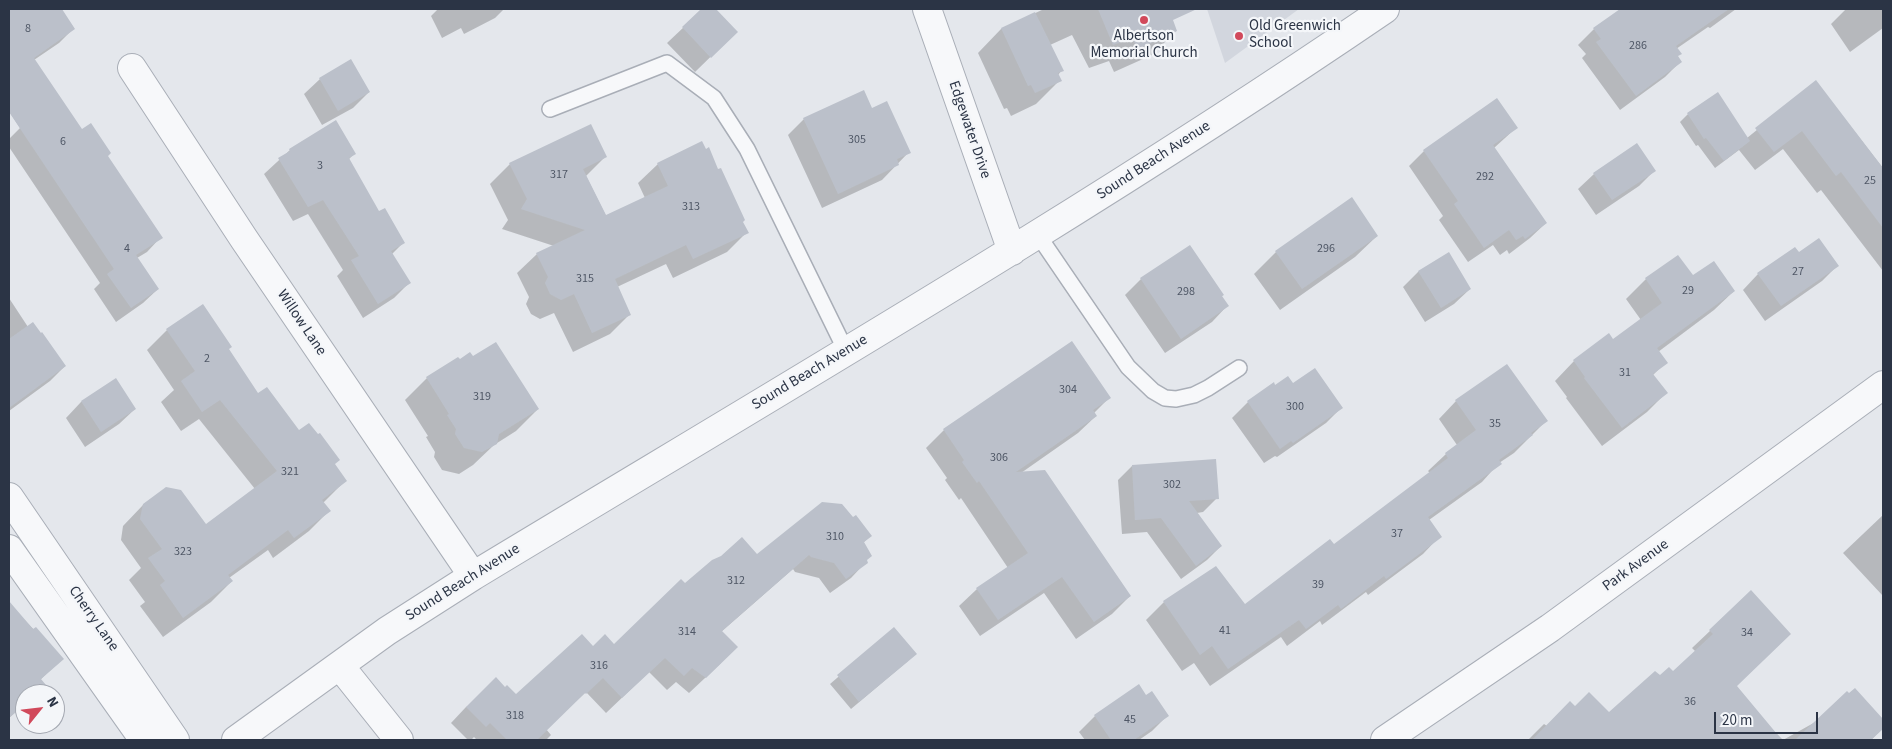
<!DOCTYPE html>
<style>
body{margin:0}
#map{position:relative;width:1892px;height:749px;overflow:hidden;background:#e4e7ec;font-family:"Source Sans 3",sans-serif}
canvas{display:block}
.frame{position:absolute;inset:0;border:10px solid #2b3445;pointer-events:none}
.north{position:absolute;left:15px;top:684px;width:50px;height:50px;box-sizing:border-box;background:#f4f6f9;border:1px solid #a4a8b1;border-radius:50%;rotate:61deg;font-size:14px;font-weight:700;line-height:20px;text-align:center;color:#2b3445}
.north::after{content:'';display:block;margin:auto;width:18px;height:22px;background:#d1495b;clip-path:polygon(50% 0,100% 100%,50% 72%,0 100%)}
.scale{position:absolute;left:1714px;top:712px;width:104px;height:22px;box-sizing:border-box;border:2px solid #2b3445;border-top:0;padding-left:6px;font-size:15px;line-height:18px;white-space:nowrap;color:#2b3445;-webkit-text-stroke:4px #f4f6f9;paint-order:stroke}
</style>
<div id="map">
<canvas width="1892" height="749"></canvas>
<div class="frame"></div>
<div class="north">N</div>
<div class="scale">20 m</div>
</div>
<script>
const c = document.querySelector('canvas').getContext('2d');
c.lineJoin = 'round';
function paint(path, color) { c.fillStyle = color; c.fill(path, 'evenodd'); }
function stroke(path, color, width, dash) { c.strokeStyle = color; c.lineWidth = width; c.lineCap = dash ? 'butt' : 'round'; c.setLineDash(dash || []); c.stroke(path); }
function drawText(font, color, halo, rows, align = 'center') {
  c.font = font + ' "Source Sans 3",sans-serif'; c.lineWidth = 4.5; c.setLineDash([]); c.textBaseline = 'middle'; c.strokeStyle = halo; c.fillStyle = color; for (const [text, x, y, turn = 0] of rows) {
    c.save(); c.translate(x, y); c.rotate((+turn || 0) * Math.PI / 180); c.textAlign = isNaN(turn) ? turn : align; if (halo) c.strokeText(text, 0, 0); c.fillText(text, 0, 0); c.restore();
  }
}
paint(new Path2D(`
 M1207 9H1299L1225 63Z`), '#d2d6de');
paint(new Path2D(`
 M9 9H60L74 28 59 43 34 60 82 131 106 156 161 237 147 252 137 258 158 289 143 303 116 322 94 289 100 283 9 147V139L20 128 9 111Z
 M438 9H504L495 18 464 34 461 28 442 38 431 16Z
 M703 9H714L736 32 695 72 667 43Z
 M1044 9H1167L1176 31 1152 55 1114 72 1109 61 1089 68 1072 35 1050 45 1062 70 1058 75 1060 80 1036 104 1011 116 1007 108 1004 109 978 53 1001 29Z
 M1621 9H1736L1710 28 1708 27 1676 49 1677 57 1680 62 1665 77 1620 110 1582 58 1586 54 1578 45 1594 29Z
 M1846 9H1883V28L1850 52 1831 24Z
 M320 79 369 92 353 108 322 125 304 94Z
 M1816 82 1883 168V271L1821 190 1817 193 1783 149 1755 170 1739 150 1715 168 1698 145 1696 146 1680 122 1688 114 1747 138Z
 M872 110 909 152 882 180 822 208 788 135 804 119Z
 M1516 128 1494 148 1546 223 1530 238 1509 254 1507 250 1500 255 1493 245 1468 262 1439 220 1443 216 1409 166 1424 151Z
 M290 150 354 154 348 160 379 213 403 243 392 254 409 283 394 298 363 318 337 276 343 270 308 214 293 221 264 174Z
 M605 157 586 176 606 216 645 198 638 183 658 164 742 222 747 232 727 252 673 278 666 264 617 287 630 314 610 334 573 352 554 313 540 319 531 314 526 304 529 297 517 273 537 254 554 246 502 229 508 220 490 184 510 164Z
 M1654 171 1639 186 1596 215 1578 189 1594 174Z
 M1377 236 1355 257 1280 310 1254 274 1276 252Z
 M1190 247 1223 295 1221 297 1227 306 1212 322 1165 353 1125 295 1141 279Z
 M1448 254 1470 289 1454 304 1425 322 1403 287 1418 272Z
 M1798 254 1837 266 1822 281 1765 321 1743 290 1758 274Z
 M1678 257 1692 277 1734 291 1714 310 1658 352 1666 362 1653 375 1666 393 1647 412 1602 446 1566 398 1567 397 1555 381 1574 361 1613 341 1641 320 1626 299 1646 279Z
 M9 298 28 327 65 366 50 381 9 411Z
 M167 330 228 350 258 395 333 465 345 481 323 503 329 511 309 531 273 558 268 550 229 578 232 581 211 602 163 637 140 606 145 602 129 580 141 568 121 540 123 526 143 505 205 526 255 489 199 419 181 431 161 402 174 390 147 350Z
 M472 358 538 409 516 431 494 445 473 465 459 474 442 470 434 457 435 452 426 437 428 436 405 400 427 378 459 360Z
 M116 380 135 409 119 424 85 447 66 418 81 402Z
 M1274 384 1275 386 1293 385 1341 408 1326 423 1277 457 1275 456 1264 463 1232 418 1248 402Z
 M1109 398 1094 413 1096 416 1078 433 1021 473 1130 596 1112 614 1076 639 1044 593 980 636 959 606 977 589 1008 568 961 498 959 500 945 480 947 478 926 448 944 430Z
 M1456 401 1546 421 1514 453 1499 463 1482 482 1429 520 1440 536 1423 554 1368 595 1366 592 1322 625 1320 621 1287 646 1281 637 1210 686 1194 663 1182 671 1146 620 1164 602 1244 606 1334 546 1430 473 1428 471 1446 454 1457 445 1439 419Z
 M1132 466 1217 498 1203 512 1197 513 1221 546 1207 560 1181 579 1147 532 1122 534 1118 480Z
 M1883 515V596L1843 553Z
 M870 536 863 543 866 562 851 578 830 593 819 578 795 572 793 569 721 632V663L689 693 676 682 667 690 649 672 606 713 586 692 546 729 551 735 546 740H477L474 737 471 740H468L451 723 466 707 505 689 516 696 593 647 614 646 685 585 757 556Z
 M1751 592 1735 686 1767 724 1783 740 1819 720 1855 690 1883 721V728L1871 740H1819L1816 737 1813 740H1528L1544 724 1547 726 1575 707 1609 713 1660 677 1673 673 1696 652 1692 648Z
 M16 611 62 659 40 680 36 694H25V704L9 718V618Z
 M894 629 908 661 851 709 830 684Z
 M1138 686 1145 696 1168 715 1152 731 1139 740H1085L1079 732 1095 716Z`), '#0003');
paint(new Path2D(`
 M9 9H62L75 29 34 58 82 129 91 123 111 153 108 156 163 238 136 255 159 289 131 308 107 274 114 269 9 112Z
 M701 9H716L738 32 711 58 682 27Z
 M1098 9H1197L1173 20 1177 31 1138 49 1132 38 1113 45Z
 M1620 9H1729L1676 46 1682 54 1678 56 1682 62 1636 96 1596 42 1601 39 1593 28Z
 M1035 12 1064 71 1058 73 1062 81 1035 93 1031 85 1028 86 1001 28Z
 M351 59 370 92 338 111 319 78Z
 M1816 80 1883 168V228L1841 172 1836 176 1802 131 1774 152 1755 128Z
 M864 90 872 108 887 101 911 153 897 159 899 165 838 194 803 118Z
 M1718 92 1750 141 1724 161 1706 138 1704 139 1687 113Z
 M1497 98 1518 128 1493 145 1547 223 1525 239 1523 236 1516 240 1509 230 1484 248 1454 204 1458 201 1423 150Z
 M336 120 356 154 349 158 379 211 385 208 405 243 391 251 411 283 378 304 351 260 359 256 323 200 308 207 278 158 290 151 289 149Z
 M591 124 607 157 583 169 606 215 668 186 657 163 702 141 706 149 709 147 718 169 721 168 745 220 743 222 749 233 693 259 686 245 615 279 631 315 592 333 574 294 561 300 550 294 545 283 548 277 536 253 585 230 521 209 527 199 509 163Z
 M1637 143 1656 171 1612 200 1593 173Z
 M1352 197 1378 236 1302 289 1275 251Z
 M1819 238 1839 266 1781 306 1757 273 1795 247 1799 252Z
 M1190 245 1224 295 1222 296 1229 306 1181 339 1140 278Z
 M1449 252 1471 289 1441 308 1418 271Z
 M1678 255 1693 275 1714 261 1735 291 1657 348 1668 363 1653 374 1668 393 1622 428 1584 378 1585 377 1573 360 1609 333 1613 339 1662 303 1645 278Z
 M203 304 232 347 229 349 258 393 267 387 299 430 309 423 318 434 320 433 340 460 335 464 347 481 322 500 331 511 294 538 288 530 228 575 233 581 183 618 160 585 165 581 148 558 162 549 140 519 143 504 166 487 181 490 206 524 277 471 220 400 202 412 181 381 195 371 166 329Z
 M33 322 41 333 42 332 66 366 9 408V339Z
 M1072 341 1111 398 1093 410 1097 416 1016 472 1045 470 1131 596 1094 622 1062 577 998 620 976 588 1028 553 979 481 977 483 962 462 964 460 943 429Z
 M496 342 539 409 499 434 497 444 482 452 464 448 455 434 456 429 447 415 449 414 426 377 458 357 460 359 470 352 473 356Z
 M1507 364 1548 421 1531 433 1533 435 1499 460 1502 464 1428 517 1442 537 1386 579 1384 576 1341 609 1338 605 1306 629 1299 620 1228 669 1212 646 1200 655 1163 601 1216 566 1245 604 1330 539 1334 544 1448 458 1445 453 1476 430 1455 400Z
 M1315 368 1343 408 1293 443 1291 441 1280 449 1247 401 1274 382 1275 385 1288 376 1293 383Z
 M116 378 136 409 101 432 81 401Z
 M1216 459 1219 499 1189 501 1222 546 1196 566 1161 518 1135 520 1132 465Z
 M822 502 842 504 853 517 856 515 872 536 864 542 872 556 867 560 868 563 846 579 834 563 811 557 809 555 722 631 738 647 706 678 692 668 684 676 665 658 622 698 603 678 586 694 585 693 537 740H507L490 723 486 727 466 707 496 677 505 687 507 685 516 694 582 634 593 646 605 634 614 644 681 579 685 583 712 560 721 556 742 537 757 554Z
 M1751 590 1791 634 1737 686 1782 740H1532L1570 701 1575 706 1589 692 1609 712 1655 671 1660 675 1669 667 1673 671 1713 634 1709 630Z
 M9 601 33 629 36 627 64 659 41 679 46 685 36 694H25V704L9 718Z
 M894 627 917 654 859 702 837 675Z
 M1139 684 1146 695 1152 691 1169 716 1134 740H1111L1094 715Z
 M1855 688 1883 719V729L1871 740H1795L1847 691 1849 693Z`), '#bbc0ca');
const lane = new Path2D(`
 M550 109 667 63 714 98 747 149 846 351
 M1038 235 1128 367 1153 391 1165 398 1176 399 1194 395 1208 388 1239 368`);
const street = new Path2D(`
 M927 9 1012 251
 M132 68 244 239 473 576
 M9 497 175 740
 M9 549 144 740
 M340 666 399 740
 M236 740 387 631 473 576C779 391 1089 211 1385 9
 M1385 740 1550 628 1883 385`);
stroke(lane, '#a9aeb7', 18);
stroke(street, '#a9aeb7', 30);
stroke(lane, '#f7f8fa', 15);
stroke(street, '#f7f8fa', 28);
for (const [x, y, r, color] of [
 [1144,20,5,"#d1495b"],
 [1239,36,5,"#d1495b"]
]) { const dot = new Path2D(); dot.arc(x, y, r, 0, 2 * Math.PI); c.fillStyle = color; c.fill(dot); stroke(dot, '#f4f6f9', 2); }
drawText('12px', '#4f5766', null, [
 ["8",28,29],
 ["286",1638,46],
 ["305",857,140],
 ["6",63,142],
 ["3",320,166],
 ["317",559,175],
 ["292",1485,177],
 ["25",1870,181],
 ["313",691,207],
 ["4",127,249],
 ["296",1326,249],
 ["27",1798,272],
 ["315",585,279],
 ["29",1688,291],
 ["298",1186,292],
 ["2",207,359],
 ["31",1625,373],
 ["304",1068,390],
 ["319",482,397],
 ["300",1295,407],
 ["35",1495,424],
 ["306",999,458],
 ["321",290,472],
 ["302",1172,485],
 ["37",1397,534],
 ["310",835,537],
 ["323",183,552],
 ["312",736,581],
 ["39",1318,585],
 ["41",1225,631],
 ["314",687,632],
 ["34",1747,633],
 ["316",599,666],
 ["36",1690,702],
 ["318",515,716],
 ["45",1130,720]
]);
drawText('15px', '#2b3445', '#f4f6f9', [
 ["Old Greenwich",1249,27],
 ["School",1249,44],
 ["Albertson",1144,37,"center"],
 ["Memorial Church",1144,54,"center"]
], 'left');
drawText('15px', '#2b3445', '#f4f6f9', [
 ["Edgewater Drive",969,130,71],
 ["Sound Beach Avenue",1154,161,-33],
 ["Willow Lane",301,323,56],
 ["Sound Beach Avenue",810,373,-31],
 ["Park Avenue",1636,566,-36],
 ["Sound Beach Avenue",463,583,-32],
 ["Cherry Lane",93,619,55]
]);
</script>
